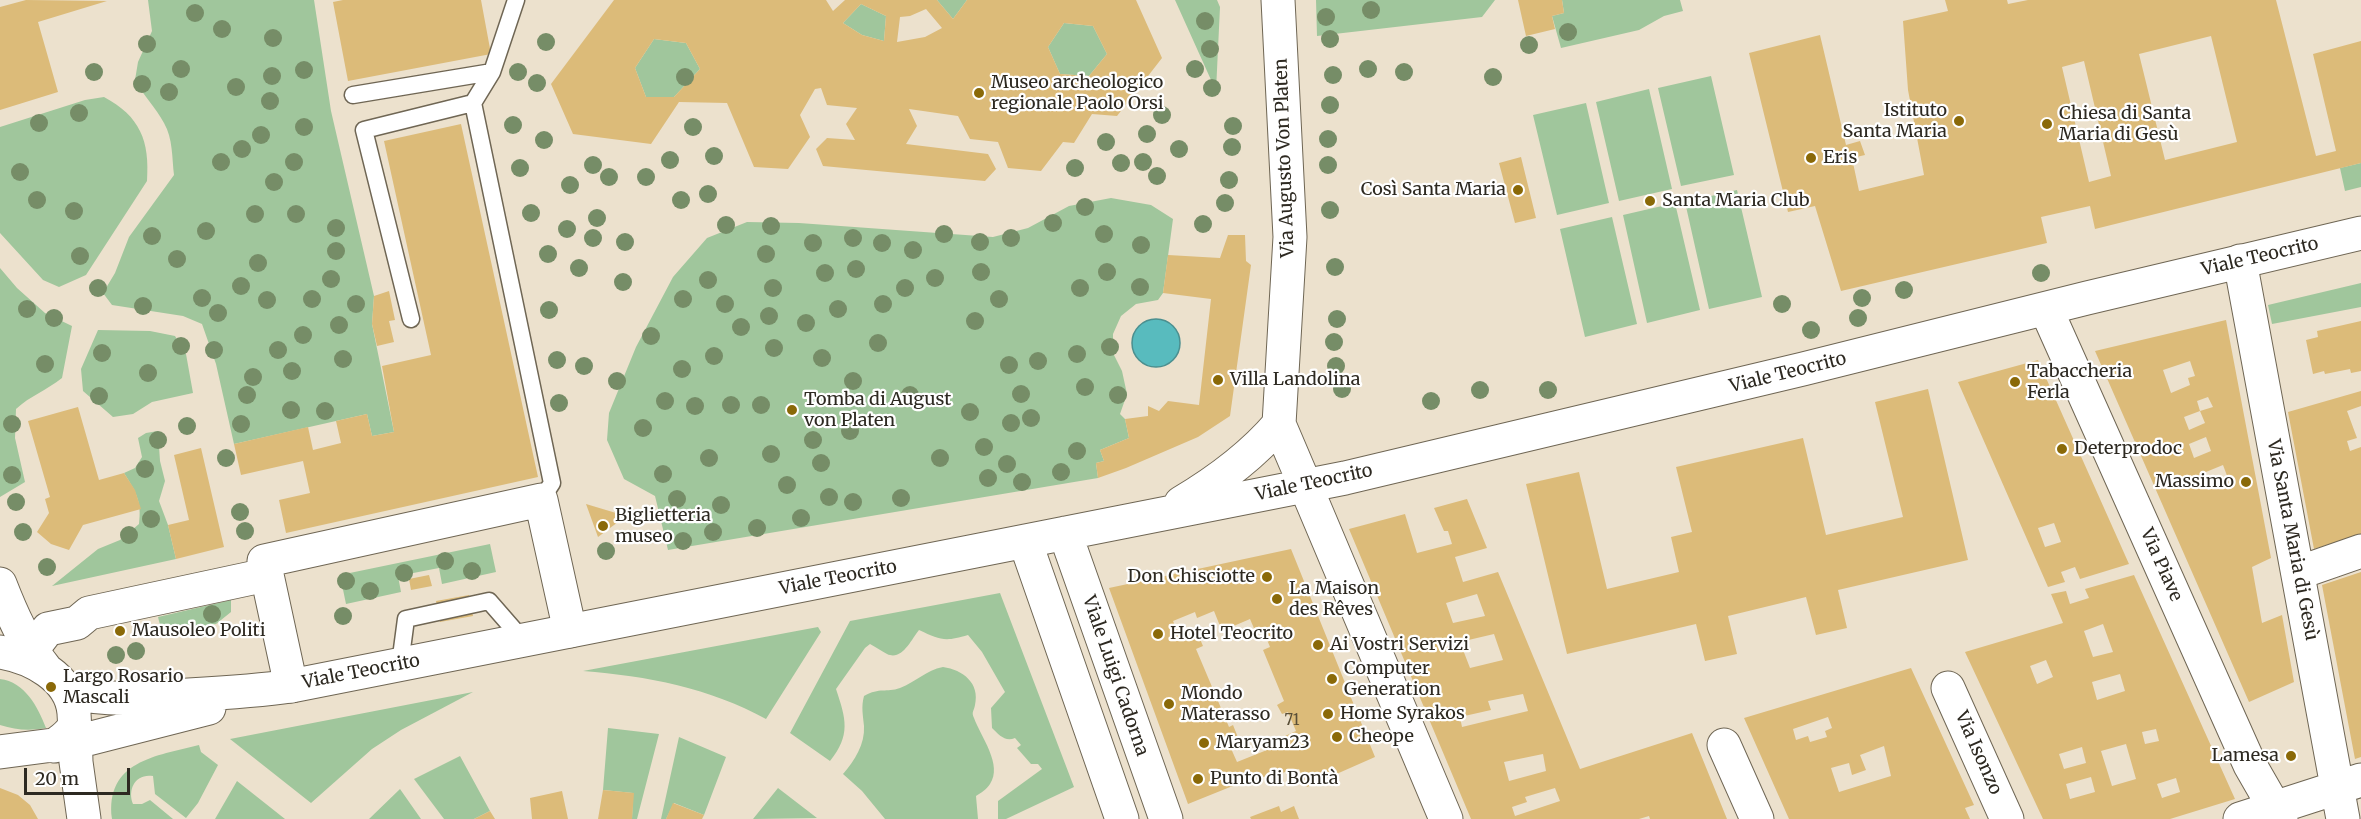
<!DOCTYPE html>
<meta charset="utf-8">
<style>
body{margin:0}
#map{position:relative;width:2361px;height:819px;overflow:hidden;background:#ece1cd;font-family:Merriweather,serif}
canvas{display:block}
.scale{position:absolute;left:24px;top:768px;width:106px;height:27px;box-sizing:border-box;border:3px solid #2d2921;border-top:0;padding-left:8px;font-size:18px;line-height:21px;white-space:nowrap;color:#2d2921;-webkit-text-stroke:4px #fff;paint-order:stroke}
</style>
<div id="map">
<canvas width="2361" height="819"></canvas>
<div class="scale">20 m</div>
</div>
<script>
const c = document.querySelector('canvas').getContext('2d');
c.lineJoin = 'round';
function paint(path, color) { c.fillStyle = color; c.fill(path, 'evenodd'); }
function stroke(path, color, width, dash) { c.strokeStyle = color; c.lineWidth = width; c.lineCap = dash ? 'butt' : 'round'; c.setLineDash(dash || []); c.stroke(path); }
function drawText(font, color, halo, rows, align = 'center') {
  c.font = font + ' Merriweather,serif'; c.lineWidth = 4.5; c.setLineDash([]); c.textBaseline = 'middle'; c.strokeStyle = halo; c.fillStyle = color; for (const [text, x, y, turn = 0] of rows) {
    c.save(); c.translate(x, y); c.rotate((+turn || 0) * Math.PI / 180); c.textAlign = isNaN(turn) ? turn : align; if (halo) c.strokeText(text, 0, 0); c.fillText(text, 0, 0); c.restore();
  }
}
paint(new Path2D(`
 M148 0H314L331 111 374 296 372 324 394 432 372 436 367 414 234 444 216 364 202 324 183 316 112 305 103 293 115 273 129 237 174 175C172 159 173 138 164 123 156 108 143 95 135 80L138 62 152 31Z
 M937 0H967L953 19Z
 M1175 0H1217L1220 7 1216 91Z
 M1316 0H1495L1482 17 1317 36Z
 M1562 0H1680L1683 11 1664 16 1639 30 1561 48 1552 16 1564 13Z
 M861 4 886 16 884 41 862 35 843 23Z
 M1064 23 1093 26 1107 54 1089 76 1060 74 1048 47Z
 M654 39 686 43 700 69 674 97H646L635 68Z
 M1711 76 1734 175 1681 186 1658 88Z
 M1649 89 1672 189 1619 201 1596 102Z
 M104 97C140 116 150 141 147 181L86 275 59 287 43 280 0 233V127L85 100Z
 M1586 103 1609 203 1557 215 1533 115Z
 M2361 163V187L2345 191 2340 168Z
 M1737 190 1762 297 1709 309 1685 202Z
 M1111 198 1151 205 1173 219 1163 293 1158 300 1136 304 1121 316 1113 334V353L1122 371 1127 394 1120 414 1125 419 1129 438 1100 450 1104 461 1096 463 1098 478 668 550 655 496 624 479 607 440 609 413 636 347 673 277 707 238 747 222 799 223 993 237 1028 228 1069 206Z
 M1675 203 1700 310 1647 323 1623 215Z
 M1612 217 1637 324 1585 337 1560 229Z
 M0 268 17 288 45 313 72 326 62 378C47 390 30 396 16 409L15 438 25 482 0 497Z
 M2361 283V307L2272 324 2268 305Z
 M98 330 150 331 175 336 186 354 193 393 152 402 133 414 113 417 83 391 81 369Z
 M158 431 160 461 165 481 159 501 168 525 176 559 52 586 98 549 120 540 139 524C142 502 136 492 124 473L135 468 142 457 138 438 146 433Z
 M490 544 496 572 442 584 439 568 398 576 401 592 346 604 340 575Z
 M1000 593 1074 787 1006 819H998V801L1042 769 1038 764H1031L1017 748 1021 745 1015 738C1005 742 999 735 992 728L991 708 1005 692 982 652 968 635C945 642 940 640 919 630 911 640 902 661 887 654 881 651 876 647 870 644L865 648 836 689C846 719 851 735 830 761L790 733 850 621Z
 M231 600V612L216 624 194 627 163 637 158 617Z
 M818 627 821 632 766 719C710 688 647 676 583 671Z
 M943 667C963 670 980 683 975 705 974 711 971 712 974 718 981 737 1003 765 990 784 987 789 981 793 976 796L978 819H885L862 791 843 774C855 760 865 744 864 726 863 715 861 707 864 696 880 687 886 693 900 688 916 682 926 670 943 667Z
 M0 679C25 682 38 707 46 728 29 731 16 730 0 725Z
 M473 692 401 730 372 749 311 803 230 739Z
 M608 728 659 734 637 819H632L633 793 603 790Z
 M679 737 726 757 704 815 674 803 666 819H661Z
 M199 745 201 752 218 765 198 803 186 818 155 794 153 776C136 773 127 789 133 804H142L150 800 173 819H112C105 761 156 756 199 745Z
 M460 756 490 811 474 819H444L414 779Z
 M237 781 285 819H215Z
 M778 788 817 818 753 819Z
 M400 789 421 819H369Z`), '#a0c69c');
const water = new Path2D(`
 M1132 343a24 24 0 1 1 48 0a24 24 0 1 1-48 0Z`);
paint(water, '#58bbbe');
stroke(water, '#4b8f8f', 1.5);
paint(new Path2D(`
 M26 0 107 1 38 22 58 92 0 110V7Z
 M343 0H481L491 54 348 81 333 2Z
 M614 0H826L833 11 845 0H937L953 19 967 0H1136L1162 58 1117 116 1092 114 1074 143 1063 142 1041 171 1008 168 998 142 970 139 958 116 909 109 917 126 906 144 988 154 996 169 985 181 823 166 816 149 827 138 855 140 846 124 857 108 827 105 821 88 815 89 800 115 810 137 788 169 754 167 727 103 679 102 651 144 573 134 551 84ZM861 4 886 16 884 41 862 35 843 23ZM926 9 942 28 925 37 897 42 900 17 910 16ZM1064 23 1093 26 1107 54 1089 76 1060 74 1048 47ZM654 39 686 43 700 69 674 97H646L635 68Z
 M1518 0H1562L1564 13 1552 16 1555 29 1526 36Z
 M1945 0H2007L2008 4 2028 0H2276L2316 156 2336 151 2313 54 2361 41V163L2095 229 2090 206 2041 217 2047 243 1841 291 1815 206 1788 212 1749 53 1820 35 1846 145 1860 141 1865 155 1852 158 1859 191 1924 175 1908 90 1903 21 1948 11ZM2211 36 2237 142 2165 160 2139 54ZM2084 61 2111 176 2089 182 2062 67Z
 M461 124 538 477 286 533 279 500 310 493 303 461 241 475 234 444 308 427 313 450 341 443 336 421 367 414 372 436 394 432 382 366 431 355 384 141Z
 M1521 157 1536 218 1515 223 1499 163Z
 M1228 235H1245L1246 261 1251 265 1230 416 1198 437 1126 468 1098 478 1096 463 1104 461 1100 450 1129 438 1125 419 1148 416V406L1159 411 1168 401 1199 405 1211 299 1163 293 1168 255 1220 258Z
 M389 291 395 320 389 321 394 342 377 346 372 324 374 296Z
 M2226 320 2271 558 2252 567 2262 623 2282 615 2294 682 2249 702 2095 351ZM2190 361 2195 376 2188 378 2190 385 2171 393 2163 370ZM2208 397 2213 407 2200 411 2197 401ZM2200 411 2205 423 2189 430 2184 417ZM2206 437 2211 451 2194 458 2189 444ZM2223 465 2229 481 2208 490 2201 474Z
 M2361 321V371L2351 373 2350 369 2325 374 2324 371 2313 374 2306 340 2318 337 2317 331Z
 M2038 360 2129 564 2080 579 2075 567 2061 572 2065 582 2048 587 1958 382ZM2054 523 2061 542 2045 547 2038 528Z
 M1928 389 1968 560 1838 590 1847 628 1816 635 1806 597 1728 616 1737 654 1705 661 1696 624 1567 654 1526 484 1579 472 1607 589 1679 572 1671 537 1692 532 1676 467 1803 438 1826 535 1903 517 1875 402Z
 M2361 391V406L2347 411 2357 438 2347 441 2350 451 2361 447V534L2314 549 2288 412Z
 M78 407 99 480 124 473 135 490 141 509 83 525 69 550 51 544 37 532 49 513 45 499 50 497 28 421Z
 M201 448 224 547 176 559 168 525 189 520 174 455Z
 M1467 499 1487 548 1455 557 1463 582 1498 572 1580 769 1692 733 1727 819H1650L1649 816 1639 819H1471L1349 529 1405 514 1417 553 1452 544 1448 531H1444L1434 508ZM1477 594 1485 616 1453 623 1446 603ZM1494 634 1503 660 1470 668 1460 642ZM1523 694 1528 711 1462 727 1460 717 1491 710 1488 701ZM1543 754 1546 771 1509 781 1504 762ZM1555 788 1560 801 1515 816 1512 807 1527 802 1525 797Z
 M586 504 626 516 598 537Z
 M1291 549 1375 757 1307 787 1299 769 1245 781 1188 804 1109 588ZM1214 611 1222 631 1250 619 1256 633 1263 630 1270 647 1263 650 1284 701 1277 705 1282 714 1288 712 1296 731 1285 736 1287 742 1237 762 1229 744 1239 740 1233 725 1229 727 1196 649 1203 646 1197 632 1181 639 1173 621 1195 612 1197 618Z
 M2361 572V757L2355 759 2322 585Z
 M429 575 432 586 411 590 409 579Z
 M2134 575 2235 799 2170 819H2043L1965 652 2063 623 2051 594 2066 591 2070 604 2089 598 2085 589ZM2103 624 2113 652 2093 657 2084 631ZM2046 660 2053 677 2037 684 2030 666ZM2120 674 2125 691 2097 700 2092 682ZM2156 729 2159 741 2145 744 2142 732ZM2126 744 2136 779 2112 786 2101 751ZM2082 747 2086 763 2064 769 2059 754ZM2091 777 2095 792 2070 799 2066 784ZM2176 778 2180 792 2162 798 2157 784Z
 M469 595 473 616 440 622 436 601Z
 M1911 668 1974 805 1965 808 1970 819H1789L1744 718ZM1828 717 1832 728 1825 731 1827 737 1810 742 1808 736 1796 740 1793 729ZM1884 746 1891 776 1839 792 1831 768 1849 763 1852 775 1866 770 1860 755Z
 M0 788 18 795 30 805 38 819H0Z
 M603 790 634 793 632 819H598Z
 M562 791 568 819H532L530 798Z
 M673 803 704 815 702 819H666Z
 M1279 806 1281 812 1294 806 1299 819H1251L1250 817Z
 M490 811 495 819H474Z`), '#dcbb79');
const lane = new Path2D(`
 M516 0 492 72 473 103 552 483 541 500
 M353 95 492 72
 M411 319 364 130 473 103
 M400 664 406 619 489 601 523 640`);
const street = new Path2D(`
 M2240 261 2343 819
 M2046 309 2250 765 2281 819
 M1305 485 1446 819
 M2298 573 2361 551
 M31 651 48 629 77 623 89 613 266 575
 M291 686 264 561 541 500 570 631
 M1948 688 2007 819
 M1724 745 1757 819
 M2240 819 2361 780`);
const secondary = new Path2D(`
 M1278 0 1290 237 1279 424 1305 485
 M1181 503C1218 481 1251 457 1279 424
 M1065 533 1166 819
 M1025 541 1122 819
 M0 584C12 615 24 642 45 668
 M0 652C31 657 71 677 74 713 74 717 75 722 74 726 70 735 61 740 54 746
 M69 692C110 702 147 698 189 695 223 693 257 691 291 686L1345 478 1803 369 2087 298 2361 233
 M75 725 76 762 84 819
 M0 752 76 742 209 708`);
stroke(lane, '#6f6654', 19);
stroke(street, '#6f6654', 35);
stroke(secondary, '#6f6654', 35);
stroke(lane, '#fff', 16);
stroke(street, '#fff', 33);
stroke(secondary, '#fff', 33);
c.fillStyle = '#768d67';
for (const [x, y] of [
 [1371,10],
 [195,13],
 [1326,17],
 [1205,21],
 [222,29],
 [1568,32],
 [273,38],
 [1330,39],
 [546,42],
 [147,44],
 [1529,45],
 [1210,49],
 [181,69],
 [1195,69],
 [1368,69],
 [304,70],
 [94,72],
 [518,72],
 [1404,72],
 [1333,75],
 [272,76],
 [685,77],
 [1493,77],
 [537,83],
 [142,84],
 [236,87],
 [1212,88],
 [169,92],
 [270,101],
 [1330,105],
 [79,113],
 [1162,115],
 [39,123],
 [513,125],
 [1233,126],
 [304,127],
 [693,127],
 [1147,134],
 [261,135],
 [1328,139],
 [544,140],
 [1106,142],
 [1232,147],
 [242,149],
 [1179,149],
 [714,156],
 [670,160],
 [221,162],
 [294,162],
 [1143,162],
 [1121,163],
 [593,165],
 [1328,165],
 [520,168],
 [1075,168],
 [20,172],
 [1157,176],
 [609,177],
 [646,177],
 [1229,180],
 [274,182],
 [570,185],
 [708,194],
 [37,200],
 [681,200],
 [1225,203],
 [1085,207],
 [1330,210],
 [74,211],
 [531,213],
 [255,214],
 [296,214],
 [597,218],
 [1053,223],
 [1203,224],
 [726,225],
 [771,226],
 [336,228],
 [567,229],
 [206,231],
 [944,234],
 [1104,234],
 [152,236],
 [593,238],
 [853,238],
 [1011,238],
 [625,242],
 [980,242],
 [813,243],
 [882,243],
 [1141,245],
 [913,250],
 [336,251],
 [548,254],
 [766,254],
 [80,256],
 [177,259],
 [258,263],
 [1335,267],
 [579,268],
 [856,269],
 [981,272],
 [1107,272],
 [825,273],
 [2041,273],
 [935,278],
 [331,279],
 [708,280],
 [623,282],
 [241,286],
 [1140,287],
 [98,288],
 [773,288],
 [905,288],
 [1080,288],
 [1904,290],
 [202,298],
 [1862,298],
 [312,299],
 [683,299],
 [999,299],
 [267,300],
 [356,304],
 [725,304],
 [883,304],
 [1782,304],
 [143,306],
 [27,309],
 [838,309],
 [549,310],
 [218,313],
 [769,316],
 [54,318],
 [1858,318],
 [1337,319],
 [975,321],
 [806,323],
 [339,325],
 [741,327],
 [1811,330],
 [303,335],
 [651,336],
 [1334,342],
 [878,343],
 [181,346],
 [1110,347],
 [774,348],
 [214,350],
 [278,350],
 [102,353],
 [1077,354],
 [714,356],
 [822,358],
 [343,359],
 [557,360],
 [1038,361],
 [45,364],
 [1009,365],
 [584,366],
 [1336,366],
 [682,369],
 [292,371],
 [148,373],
 [253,377],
 [617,381],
 [853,381],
 [1085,387],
 [1342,389],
 [1480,390],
 [1548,390],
 [1021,394],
 [247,395],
 [910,395],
 [1118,395],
 [99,396],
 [665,401],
 [1431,401],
 [559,403],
 [731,405],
 [761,405],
 [695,406],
 [291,410],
 [325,411],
 [970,412],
 [1031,418],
 [1011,423],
 [12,424],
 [241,424],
 [187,426],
 [643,428],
 [850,431],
 [158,440],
 [813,440],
 [984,447],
 [1077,451],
 [771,454],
 [226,458],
 [709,458],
 [940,458],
 [821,463],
 [1007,464],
 [145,469],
 [1061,472],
 [663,474],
 [12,475],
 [988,478],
 [1022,482],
 [787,485],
 [829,497],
 [901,498],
 [677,499],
 [16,502],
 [853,502],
 [721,505],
 [240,512],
 [801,518],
 [151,519],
 [757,528],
 [245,531],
 [23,532],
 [713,532],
 [129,535],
 [683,541],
 [606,551],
 [445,561],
 [47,567],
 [472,571],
 [404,573],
 [346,581],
 [370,591],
 [212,614],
 [343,616],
 [136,651],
 [116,655]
]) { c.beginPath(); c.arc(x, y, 9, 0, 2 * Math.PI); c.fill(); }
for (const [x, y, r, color] of [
 [979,93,6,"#8a6908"],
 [1959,121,6,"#8a6908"],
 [2047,124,6,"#8a6908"],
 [1811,158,6,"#8a6908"],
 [1518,190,6,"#8a6908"],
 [1650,201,6,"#8a6908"],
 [1218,380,6,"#8a6908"],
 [2015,382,6,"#8a6908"],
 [792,410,6,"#8a6908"],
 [2062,449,6,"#8a6908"],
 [2246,482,6,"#8a6908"],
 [603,526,6,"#8a6908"],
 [1267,577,6,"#8a6908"],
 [1277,599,6,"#8a6908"],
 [120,631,6,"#8a6908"],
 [1158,634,6,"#8a6908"],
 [1318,645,6,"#8a6908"],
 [1332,679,6,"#8a6908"],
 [51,687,6,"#8a6908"],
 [1169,704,6,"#8a6908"],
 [1328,714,6,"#8a6908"],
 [1337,737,6,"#8a6908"],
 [1204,743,6,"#8a6908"],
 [2291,756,6,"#8a6908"],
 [1198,779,6,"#8a6908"]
]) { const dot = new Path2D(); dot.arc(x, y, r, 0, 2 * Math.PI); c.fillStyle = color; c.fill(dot); stroke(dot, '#fff', 2); }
drawText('15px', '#594e37', null, [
 ["71",1292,721]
]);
drawText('18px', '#2d2921', '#fff', [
 ["Museo archeologico",991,83],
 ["regionale Paolo Orsi",991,104],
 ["Istituto",1947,111,"right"],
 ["Santa Maria",1947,132,"right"],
 ["Chiesa di Santa",2059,114],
 ["Maria di Gesù",2059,135],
 ["Eris",1823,158],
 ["Così Santa Maria",1506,190,"right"],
 ["Santa Maria Club",1662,201],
 ["Tabaccheria",2027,372],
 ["Ferla",2027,393],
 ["Villa Landolina",1230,380],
 ["Tomba di August",804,400],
 ["von Platen",804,421],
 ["Deterprodoc",2074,449],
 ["Massimo",2234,482,"right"],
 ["Biglietteria",615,516],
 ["museo",615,537],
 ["Don Chisciotte",1255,577,"right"],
 ["La Maison",1289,589],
 ["des Rêves",1289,610],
 ["Mausoleo Politi",132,631],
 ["Hotel Teocrito",1170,634],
 ["Ai Vostri Servizi",1330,645],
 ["Computer",1344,669],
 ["Generation",1344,690],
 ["Largo Rosario",63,677],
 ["Mascali",63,698],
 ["Mondo",1181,694],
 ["Materasso",1181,715],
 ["Home Syrakos",1340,714],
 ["Cheope",1349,737],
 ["Maryam23",1216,743],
 ["Lamesa",2279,756,"right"],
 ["Punto di Bontà",1210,779]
], 'left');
drawText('18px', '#2d2921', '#fff', [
 ["Via Augusto Von Platen",1285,158,-92],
 ["Viale Teocrito",2260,257,-13],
 ["Viale Teocrito",1788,373,-14],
 ["Viale Teocrito",1314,483,-12],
 ["Via Santa Maria di Gesù",2292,540,79],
 ["Via Piave",2161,565,66],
 ["Viale Teocrito",838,578,-11],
 ["Viale Teocrito",361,672,-11],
 ["Viale Luigi Cadorna",1115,676,71],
 ["Via Isonzo",1978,753,66]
]);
</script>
